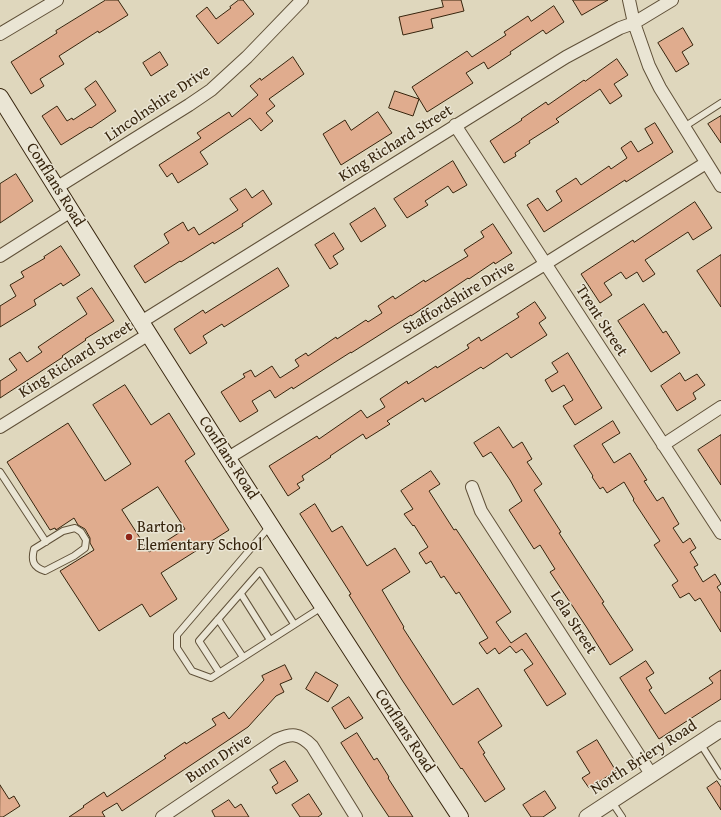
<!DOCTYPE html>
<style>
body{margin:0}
canvas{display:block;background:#dfd7bd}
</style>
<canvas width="721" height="817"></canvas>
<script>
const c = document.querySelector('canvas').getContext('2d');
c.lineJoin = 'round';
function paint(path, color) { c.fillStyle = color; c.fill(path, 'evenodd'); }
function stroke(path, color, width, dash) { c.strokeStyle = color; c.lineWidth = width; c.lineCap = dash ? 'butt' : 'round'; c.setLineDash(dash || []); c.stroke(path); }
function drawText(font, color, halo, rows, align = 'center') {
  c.font = font + ' "Gentium Book Plus",serif'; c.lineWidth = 3; c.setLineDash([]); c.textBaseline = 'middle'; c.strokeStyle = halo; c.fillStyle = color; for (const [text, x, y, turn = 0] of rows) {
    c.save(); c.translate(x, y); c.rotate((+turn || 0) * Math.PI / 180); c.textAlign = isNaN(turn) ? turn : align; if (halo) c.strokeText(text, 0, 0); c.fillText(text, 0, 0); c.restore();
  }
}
const building = new Path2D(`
 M106 0H118L128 15 99 33 98 31 59 56 64 64 40 79 44 86 31 94 11 62 57 33 56 31Z
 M239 0H243L254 14 218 44 196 16 207 7 216 19 231 8 230 7Z
 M442 0H461L464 11 431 19 433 28 403 35 399 17 443 7Z
 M573 0H608L582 15Z
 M554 6 564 22 546 34 543 30 510 52 511 54 488 69 484 62 466 73 473 83 427 112 412 87 467 51 472 57 506 35 504 32 528 16 531 21Z
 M683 28 693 45 682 52 689 64 676 72 658 43Z
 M160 52 168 65 151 76 143 63Z
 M293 57 304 74 269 99 275 106 266 113 273 121 261 131 250 118 200 152 208 164 178 183 172 173 167 177 159 165 201 138 197 133 229 112 232 117 258 95 250 86 260 78 261 80Z
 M617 59 628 75 614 84 622 96 610 104 600 89 556 119 559 122 529 141 530 143 515 153 516 156 504 163 490 141 522 120 521 119 546 102 548 105 584 80 585 81Z
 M96 81 116 111 91 128 90 127 61 145 42 116 57 106 67 121 72 118 73 120 96 105 85 89Z
 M395 91 419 99 413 116 389 108Z
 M378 112 392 133 341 165 323 134 345 120 351 130Z
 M721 116V143L708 124Z
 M655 123 673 152 626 182 625 180 544 232 527 205 538 198 547 211 562 201 556 191 576 178 581 185 609 166 611 169 627 158 621 148 631 141 638 152 653 143 645 129Z
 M453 161 467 185 453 193 448 186 425 201 428 205 407 218 394 199Z
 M16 174 33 201 0 223V184Z
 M246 189 252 198 263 190 272 204 242 224 243 226 214 244 213 242 181 262 180 261 145 283 134 266 169 243 164 234 183 222 188 231 194 227 199 235 238 210 230 199Z
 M695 202 712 228 693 240 688 232 645 260 655 274 643 282 637 272 626 279 621 272 604 283 612 295 600 303 581 274 633 240 634 242Z
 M375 208 386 226 361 242 350 224Z
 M493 224 512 253 495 264 494 262 469 279 468 278 411 316V315L351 353V352L293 389 292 387 275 398 270 390 252 401 258 411 240 422 221 392 245 377 243 374 251 370 255 377 272 366 280 378 299 366 295 360 306 353 308 356 336 337 337 339 366 320 368 322 382 313 378 306 393 296 395 299 424 280 425 282 468 256 464 250 484 237 481 232Z
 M334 233 344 249 333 256 338 264 330 269 315 245Z
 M61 246 80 275 63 286 61 283 34 300 36 305 0 327V306L16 296 10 285 24 277 21 272 45 258 44 257Z
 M721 255V307L697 271Z
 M278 268 289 286 224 327 222 324 203 336 207 343 190 354 174 329 203 310 205 313Z
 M92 288 114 321 85 339 86 340 62 356 63 357 0 398V381L17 370 9 359 20 352 27 362 42 352 38 347 87 314 77 298Z
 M535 302 546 318 539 323 547 335 511 358 507 353 483 369 481 367 425 402 423 398 387 421 390 424 366 439 363 434 330 456 331 457 302 476 304 480 297 484 300 488 288 496 269 466 317 436 319 439 361 410 367 418 385 407 380 399 407 381 408 384 436 366 437 368 469 348 467 345 479 337 481 341 519 317 517 314Z
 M644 304 663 333 666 331 680 353 651 372 618 321Z
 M568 353 602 408 575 425 563 406 573 400 564 385 552 392 545 380 558 372 552 363Z
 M680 373 685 381 697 374 705 385 693 393 696 399 677 411 661 386Z
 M125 385 151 425 169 413 195 454 185 461 229 530 161 573 177 599 150 617 142 604 99 631 60 571 94 550 90 543V538L85 529 78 525 74 518 56 530 55 528 50 530 7 462 68 423 105 481 131 464 93 405ZM158 487 185 529 149 552 122 510Z
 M613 421 620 433 602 444 614 463 630 453 647 480 644 481 657 501 663 497 679 524 673 528 683 543 690 538 696 548 690 552 698 565 694 567 703 582 715 574 721 584 717 587 721 593V632L700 598 695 601 689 593 680 598 672 585 678 581 654 545 660 541 633 500 634 499 624 482 607 493 603 487 600 489 592 477 593 476 574 446Z
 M499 427 513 448 522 442 532 459 527 462 542 484 534 490 561 532 559 533 604 602 602 603 633 650 610 665 587 628 550 572 555 569 540 545 534 549 509 510 522 501 510 480 491 452 483 457 474 443Z
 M721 435V485L698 450Z
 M431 471 440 484 429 491 454 530 456 529 511 612 496 622 511 643 526 633 566 694 547 706 524 670 533 664 522 649 516 653 510 646 499 654 495 648 487 654 479 643 488 638 459 592 456 594 444 576 441 578 431 561 426 564 419 553 428 547 414 525 413 526 404 514 413 509 401 491Z
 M315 504 332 532 342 526 367 566 395 548 410 572 382 590 404 627 403 628 453 705 478 688 502 726 478 742 485 753 483 754 505 789 485 802 462 768 461 769 402 680 349 595 351 594 300 514Z
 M646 661 654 673 646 678 652 688 649 690 665 714 713 683 709 678 721 670V699L659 739 620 678Z
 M285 665 292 679 280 684 284 692 276 696 248 727 122 811 117 803 102 812 105 817H69L84 807 83 806 104 792 107 797 166 758 164 756 185 742 186 744 216 725 212 719 224 712 229 719 264 680 262 676Z
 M316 672 338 685 328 702 306 689Z
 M349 697 363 718 345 729 332 708Z
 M357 733 374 760 377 758 389 777 388 778 413 817H389L371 790 341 743Z
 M597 740 616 771 589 788 582 778 590 773 577 752Z
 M285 761 298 781 276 794 272 787 278 783 270 770Z
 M717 781 721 787V810L707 788Z
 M0 785 9 799 14 796 20 806 3 817H0Z
 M545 791 556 808 543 817H531L523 805Z
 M309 794 322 814 318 817H300L292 805Z
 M229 800 235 808 241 804 249 817H215L212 811Z`);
paint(building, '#e0ac8e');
stroke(building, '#36240d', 1);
const service = new Path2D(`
 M684 127 721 103
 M0 472 46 542
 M270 526 177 635V648L192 671 211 678 322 607
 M75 528 81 532 86 540 85 548 74 556 45 571C33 567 31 561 34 549L63 531Z
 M241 594 270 640
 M218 619 243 657
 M219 672 199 641 260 571 294 624
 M700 743 721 776
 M612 802 622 817`);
const minor = new Path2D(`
 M629 0 634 23 649 66 660 88 721 186
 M0 34 57 0
 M455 125 721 533
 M56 188 189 105 211 90 247 57 302 0
 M0 256 71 211
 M141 322 566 57 620 28 634 23 672 0
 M0 427 149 334
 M663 445 721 407
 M228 458 545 264 706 163
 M472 487 481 511 651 774
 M162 817 276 740C292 733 299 733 312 746L356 817`);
const tertiary = new Path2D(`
 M587 817 721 729`);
const secondary = new Path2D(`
 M0 97C150 339 304 579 460 817`);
stroke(service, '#605139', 8);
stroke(minor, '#605139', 14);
stroke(tertiary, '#605139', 17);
stroke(secondary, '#36240d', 18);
stroke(service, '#eae5d4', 6);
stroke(minor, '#eae5d4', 12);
stroke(tertiary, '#eae5d4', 15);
stroke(secondary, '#eae5d4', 16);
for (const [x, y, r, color] of [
 [129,537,4,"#8f2418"]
]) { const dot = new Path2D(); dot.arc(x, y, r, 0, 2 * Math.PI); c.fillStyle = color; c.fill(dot); stroke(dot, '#eae5d4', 1.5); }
drawText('16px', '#36240d', '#eae5d4', [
 ["Lincolnshire Drive",158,104,-34],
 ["King Richard Street",396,144,-32],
 ["Conflans Road",55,185,58],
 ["Staffordshire Drive",459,298,-31],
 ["Trent Street",601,321,57],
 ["King Richard Street",76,360,-32],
 ["Conflans Road",228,458,57],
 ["Lela Street",573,623,57],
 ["Conflans Road",404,731,57],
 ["North Briery Road",644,758,-33],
 ["Bunn Drive",219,759,-34]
]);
drawText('16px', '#36240d', '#eae5d4', [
 ["Barton",137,528],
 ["Elementary School",137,546]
], 'left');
</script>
